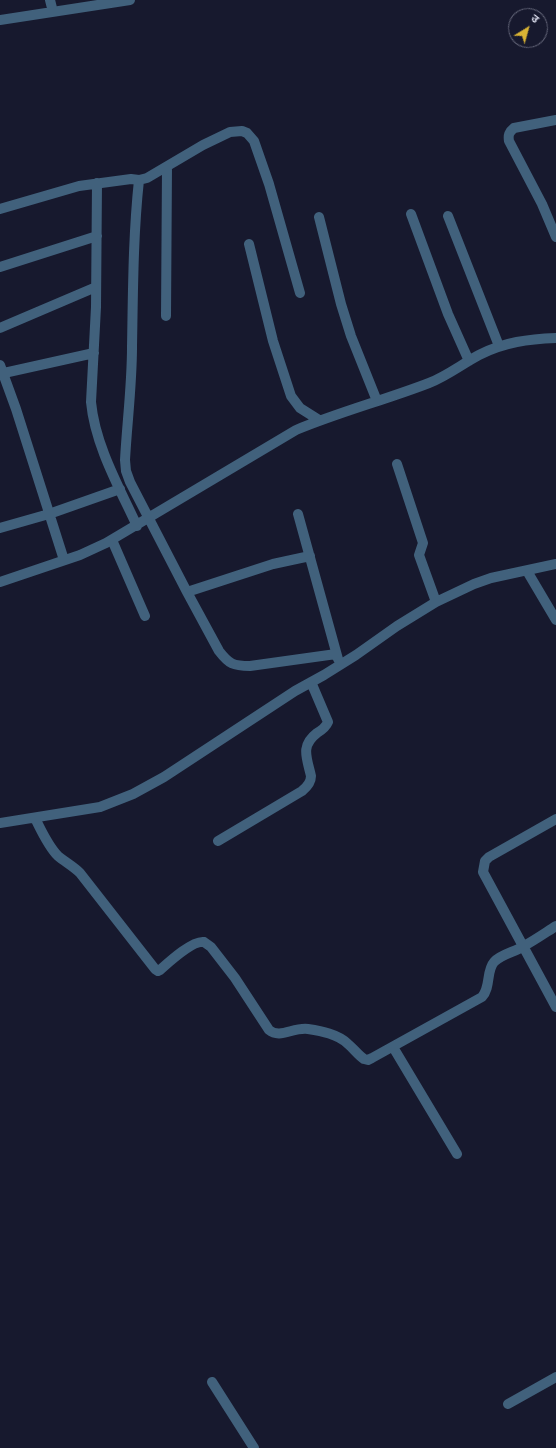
<!DOCTYPE html>
<meta charset="utf-8">
<style>
body{margin:0}
#map{position:relative;width:556px;height:1448px;overflow:hidden;background:#17192e;font-family:Signika,"Noto Sans Devanagari",sans-serif}
canvas{display:block}
.north{position:absolute;left:508px;top:8px;width:40px;height:40px;box-sizing:border-box;background:#17192e;border:1px solid #646679;border-radius:50%;rotate:37deg;font-size:11px;font-weight:700;line-height:16px;text-align:center;color:#d8dae9}
.north::after{content:'';display:block;margin:auto;width:14px;height:18px;background:#d9b334;clip-path:polygon(50% 0,100% 100%,50% 72%,0 100%)}
</style>
<div id="map">
<canvas width="556" height="1448"></canvas>
<div class="north">उ</div>
</div>
<script>
const c = document.querySelector('canvas').getContext('2d');
c.lineJoin = 'round';
function stroke(path, color, width, dash) { c.strokeStyle = color; c.lineWidth = width; c.lineCap = dash ? 'butt' : 'round'; c.setLineDash(dash || []); c.stroke(path); }
stroke(new Path2D(`
 M50 0 53 12
 M0 20 130 0
 M556 120 514 128C509 132 508 135 509 141L542 204 556 237
 M139 180C133 236 133 292 132 347 132 385 127 423 125 460L126 471 130 482 187 592 219 651C229 664 233 666 250 666L336 654
 M97 183 96 307 91 402C95 445 119 487 137 526
 M0 209 79 186 131 179 139 180 147 178 203 145 230 132 242 131 247 133 254 141 269 184 300 293
 M411 214 448 314 469 361
 M448 216 499 346
 M319 217 341 304 351 336 377 401
 M249 244 273 341 291 396 300 408 319 420
 M0 267 97 236
 M166 316 167 167
 M0 328 96 287
 M0 365 16 409 64 560
 M4 373 94 353
 M397 464 423 543 419 555 436 602
 M298 514 338 659
 M0 528 49 514 120 489
 M112 540 145 616
 M527 571 556 620
 M0 582 80 555 106 543 296 430C339 412 385 400 429 383 447 376 462 364 479 355 504 342 529 339 556 338
 M187 592 273 564 310 556
 M35 818C41 830 48 846 58 856 65 862 73 866 80 873L155 969 158 971 160 970C169 962 193 940 204 942L211 947 235 978 269 1030C280 1039 293 1027 308 1029 321 1031 338 1034 348 1044 354 1049 358 1055 364 1059L368 1060 372 1058 482 997C491 987 486 971 494 962 501 954 515 952 524 946 535 940 545 933 556 926
 M556 819 489 857 485 861 483 872 556 1007
 M0 823 100 807 133 794 164 777 295 691 324 675 356 655 397 626 436 602 474 584 491 578 556 564
 M218 841 302 791C307 787 311 783 311 776 307 758 300 746 317 733 322 730 326 727 328 722L311 682
 M393 1047 457 1154
 M212 1382 254 1448
 M508 1404 556 1377`), '#41617c', 10);
</script>
